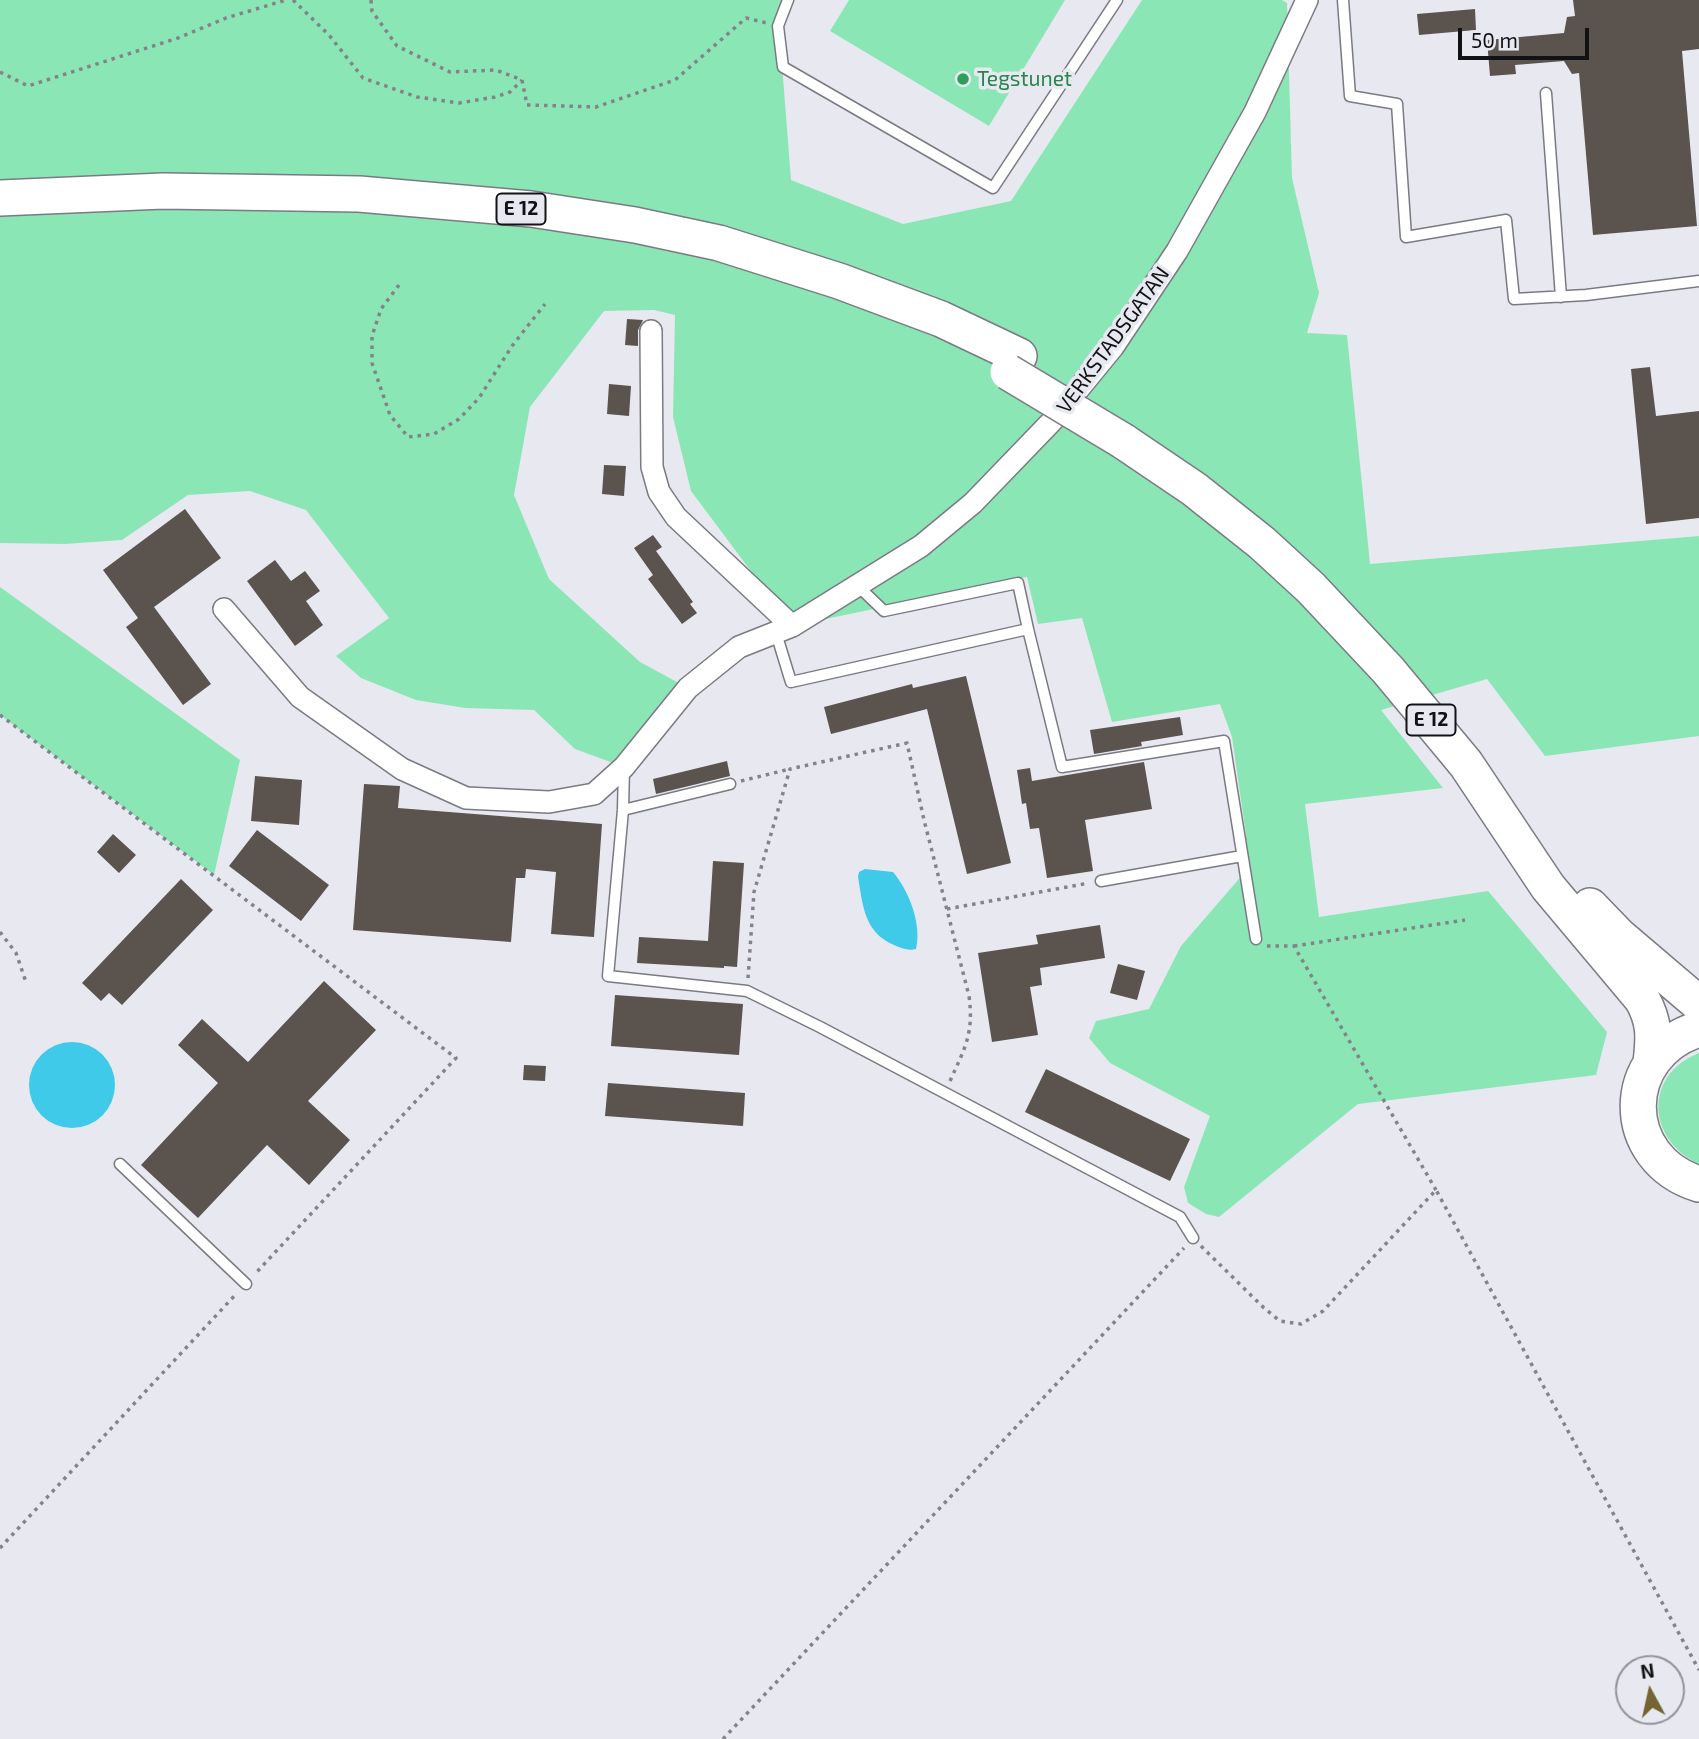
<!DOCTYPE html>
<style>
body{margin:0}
#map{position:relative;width:1699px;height:1739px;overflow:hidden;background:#e8e8f1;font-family:"Exo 2",sans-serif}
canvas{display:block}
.north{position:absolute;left:1615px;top:1655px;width:70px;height:70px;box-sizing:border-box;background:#e8e8f1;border:2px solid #929299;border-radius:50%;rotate:352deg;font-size:19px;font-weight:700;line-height:28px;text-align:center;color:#121215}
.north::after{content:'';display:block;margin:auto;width:24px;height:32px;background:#746432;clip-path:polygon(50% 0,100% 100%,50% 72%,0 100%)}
.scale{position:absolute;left:1458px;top:28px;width:131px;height:32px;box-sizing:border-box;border:4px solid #121215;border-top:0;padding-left:9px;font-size:21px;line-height:24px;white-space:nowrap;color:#121215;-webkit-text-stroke:5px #e8e8f1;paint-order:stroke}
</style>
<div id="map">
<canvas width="1699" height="1739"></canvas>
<div class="north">N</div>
<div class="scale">50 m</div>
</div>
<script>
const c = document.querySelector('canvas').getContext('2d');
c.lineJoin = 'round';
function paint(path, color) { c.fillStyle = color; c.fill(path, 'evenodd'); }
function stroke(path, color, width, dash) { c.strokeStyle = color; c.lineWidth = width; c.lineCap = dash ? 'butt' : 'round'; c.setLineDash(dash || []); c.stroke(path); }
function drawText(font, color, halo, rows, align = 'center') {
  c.font = font + ' "Exo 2",sans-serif'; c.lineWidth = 7; c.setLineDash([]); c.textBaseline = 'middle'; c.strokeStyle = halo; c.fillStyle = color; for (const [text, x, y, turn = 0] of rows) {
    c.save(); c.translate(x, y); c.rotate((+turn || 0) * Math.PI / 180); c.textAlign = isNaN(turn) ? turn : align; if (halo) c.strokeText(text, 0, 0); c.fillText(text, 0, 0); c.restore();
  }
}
paint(new Path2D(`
 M0 0H788L779 26 791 180 903 224 1011 201 1142 0H1282L1287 3 1292 178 1319 293 1307 333 1347 335 1370 564 1699 536V736L1545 756 1487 679 1381 710 1443 788 1305 804 1319 917 1488 891 1607 1032 1596 1075 1358 1104 1219 1217 1206 1214 1188 1203 1184 1187 1210 1116 1110 1063 1089 1038 1096 1021 1149 1009 1181 946 1244 873 1246 835 1232 737 1220 704 1112 722 1082 618 1038 624 1027 577 792 626 691 491 673 417 675 315 654 310 604 311 530 407 514 495 549 579 640 662 688 688 624 767 575 749 534 710 465 708 416 700 361 678 336 656 389 618 306 510 250 491 188 495 122 540 65 544 0 543Z
 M849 0H1065L989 126 830 31Z
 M0 587 240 760 214 875 0 715Z
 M1699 1053V1164C1647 1140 1643 1075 1699 1053Z`), '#8ae7b5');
paint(new Path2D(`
 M865 869 893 872C909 891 922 924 916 949 908 951 901 948 894 945 864 932 863 906 858 877L859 872Z
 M29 1085a43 43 0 1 1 86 0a43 43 0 1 1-86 0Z`), '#40caea');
paint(new Path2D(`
 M1573 0H1699V49L1682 51 1697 226 1593 235 1579 73 1572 74 1564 61 1515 65 1516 74 1490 76 1487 40 1564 33 1567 17 1575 16Z
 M1475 9 1476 30 1419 35 1417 14Z
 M627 319 643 320 638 330V346L625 345Z
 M1650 367 1656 416 1699 411V518L1646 524 1631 369Z
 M609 384 631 386 629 416 607 414Z
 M604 465 626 466 624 496 602 494Z
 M185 509 221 558 154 607 211 684 183 705 126 627 138 618 103 570Z
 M653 535 662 547 656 551 693 602 690 604 697 613 682 624 648 579 653 575 634 548Z
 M275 560 291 581 305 571 320 591 306 601 323 625 295 646 247 581Z
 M966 676 1011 863 967 874 927 709 831 734 824 707 912 684 913 688Z
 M1180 717 1183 735 1141 742 1142 746 1094 754 1090 730Z
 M727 761 730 776 656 794 653 779Z
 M1144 762 1152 809 1085 820 1093 871 1047 878 1039 828 1030 829 1026 803 1022 804 1017 770 1030 768 1032 781Z
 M255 776 302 780 299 825 251 821Z
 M364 784 400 786 398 808 602 824 594 937 551 934 556 872 526 869 525 878H516L511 942 353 930Z
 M257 830 329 885 301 921 229 866Z
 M113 834 136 855 119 873 97 852Z
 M713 861 744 863 737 967 724 966V968L637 963 639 937 708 941Z
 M181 879 213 910 122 1005 109 993 101 1001 82 983Z
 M1100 925 1105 958 1040 968 1042 985 1030 987 1038 1035 992 1042 978 953 1038 944 1036 935Z
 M1118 964 1145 971 1137 1000 1110 993Z
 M324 981 376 1030 308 1101 350 1140 309 1185 267 1145 198 1218 141 1165 218 1083 178 1045 202 1019 248 1062Z
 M615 995 743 1004 739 1055 611 1046Z
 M524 1065 546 1066 545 1081 523 1080Z
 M1046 1069 1190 1139 1170 1181 1025 1112Z
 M608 1083 745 1093 743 1126 605 1116Z`), '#5a534e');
const service = new Path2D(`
 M788 0 778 26 783 67 993 188 1117 0
 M1343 0 1350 96 1397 104 1406 237 1506 220 1514 299 1586 295 1699 281
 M1546 93 1561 297
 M1028 629 1062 767 1224 741 1256 939
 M776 633 791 682 1028 629 1018 583 884 611 858 586
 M624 767 623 810 608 976 747 991 820 1027 1180 1217 1193 1238
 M623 810 730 784
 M1101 881 1242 856
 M120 1164 246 1284`);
const minor = new Path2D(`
 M651 331 652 467 659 492 676 517 792 626
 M224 609 300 697 402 769 466 798 549 802 594 794 624 767 688 688 739 647 792 626 921 546 973 503 1054 419 1113 347 1177 251 1255 112 1307 0`);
const trunk = new Path2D(`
 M0 198 163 191 359 194 531 209 635 225 719 243 839 281 941 319 1019 356
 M1123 441 1194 489 1262 543 1311 588 1388 670 1466 764 1548 887 1642 999C1655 1022 1654 1037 1651 1063
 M1590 906 1618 935 1699 1004
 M1699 1029C1618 1054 1618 1159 1699 1184`);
stroke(service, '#7a7a82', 13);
stroke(minor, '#7a7a82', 24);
stroke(trunk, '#7a7a82', 38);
stroke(new Path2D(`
 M293 0 329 35 363 78 417 97 459 103 495 97 510 92 522 80
 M371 0 372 11 397 46 450 72 496 70 522 80 527 105 596 107 675 80 746 18 767 23
 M0 72 28 86 178 38 226 18 286 0
 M399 285 381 309 372 336V363L390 415 408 437 434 434 459 419 479 398 512 346 545 304
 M0 715 456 1058 254 1275
 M741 781 790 769
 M947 909 1089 883
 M0 932 16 953 26 982
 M1267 946H1294L1436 1190
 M1294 946 1465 920
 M748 978 754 892 790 769 907 743 924 820 969 996C974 1033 965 1048 950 1081
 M1201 1246 1264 1308 1280 1321 1301 1324 1323 1311 1436 1190 1699 1670
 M0 1548 237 1293
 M723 1739 1184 1248`), '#83838a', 3.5, [3.5, 5]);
stroke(service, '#fff', 10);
stroke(minor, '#fff', 21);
stroke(trunk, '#fff', 35);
const trunkBridge = new Path2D(`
 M1008 372 1123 441`);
stroke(trunkBridge, '#7a7a82', 38, []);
stroke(trunkBridge, '#fff', 35);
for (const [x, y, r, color] of [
 [963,79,7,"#2e9e5b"]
]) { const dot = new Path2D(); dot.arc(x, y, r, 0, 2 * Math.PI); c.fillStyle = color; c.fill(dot); stroke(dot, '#e8e8f1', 2.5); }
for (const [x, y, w] of [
 [521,209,49],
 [1431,720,49]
]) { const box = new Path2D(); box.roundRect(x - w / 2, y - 15.5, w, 31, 5); c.fillStyle = '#e8e8f1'; c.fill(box); stroke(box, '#121215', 2); }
drawText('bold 19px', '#121215', null, [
 ["E 12",521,209],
 ["E 12",1431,720]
]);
drawText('21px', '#27864d', '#e8e8f1', [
 ["Tegstunet",977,79]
], 'left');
drawText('21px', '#121215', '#e8e8f1', [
 ["VERKSTADSGATAN",1113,340,-54]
]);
</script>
